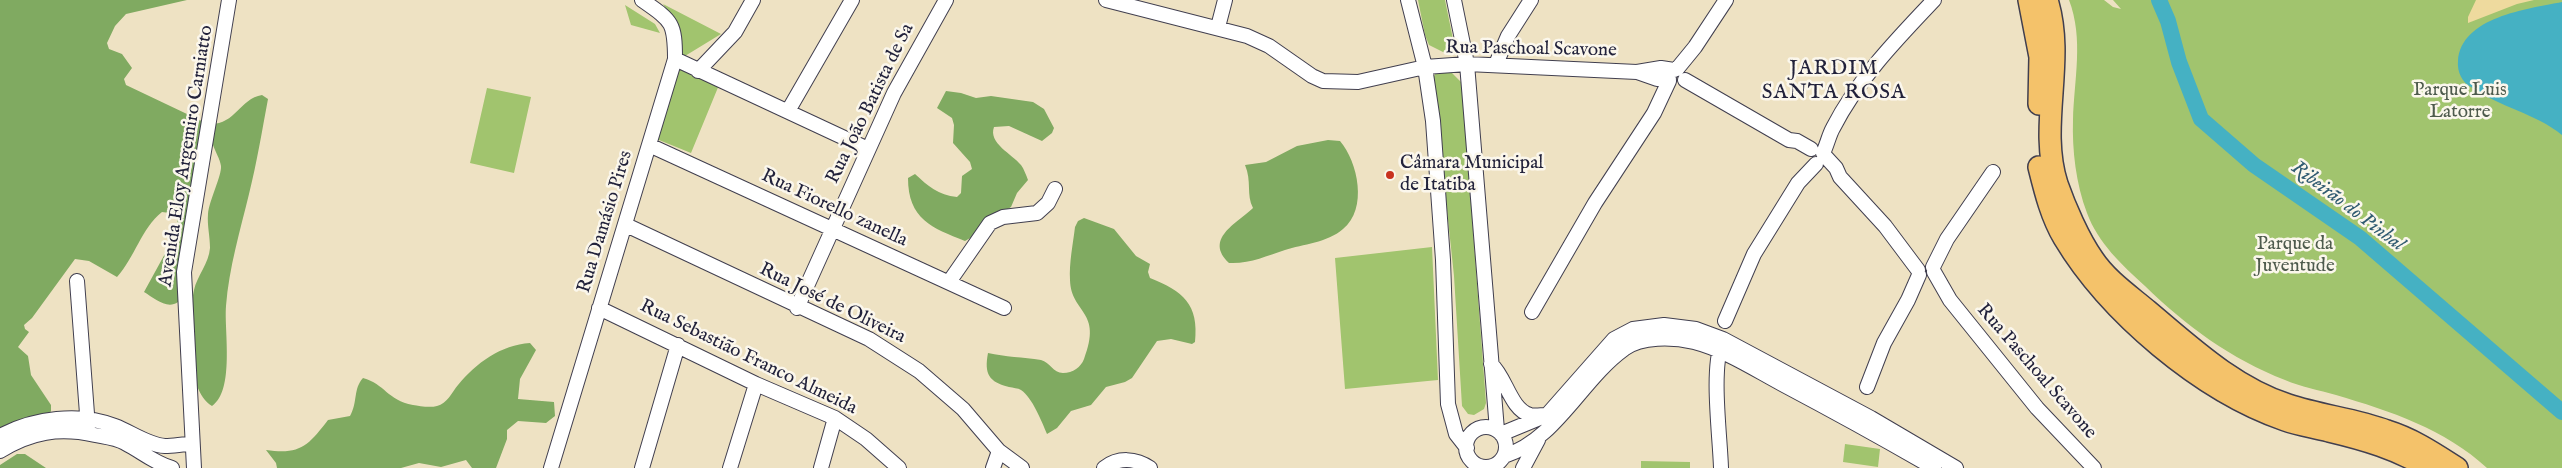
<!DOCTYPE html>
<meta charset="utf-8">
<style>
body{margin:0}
canvas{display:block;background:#eee2c3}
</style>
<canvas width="2562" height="468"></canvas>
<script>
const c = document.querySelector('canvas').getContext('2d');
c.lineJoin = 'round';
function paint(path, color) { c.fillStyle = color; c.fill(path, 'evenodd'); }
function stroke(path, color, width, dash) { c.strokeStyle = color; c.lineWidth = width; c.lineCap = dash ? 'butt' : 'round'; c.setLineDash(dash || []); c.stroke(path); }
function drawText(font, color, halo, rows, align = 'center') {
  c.font = font + ' "IM FELL English",serif'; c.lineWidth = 5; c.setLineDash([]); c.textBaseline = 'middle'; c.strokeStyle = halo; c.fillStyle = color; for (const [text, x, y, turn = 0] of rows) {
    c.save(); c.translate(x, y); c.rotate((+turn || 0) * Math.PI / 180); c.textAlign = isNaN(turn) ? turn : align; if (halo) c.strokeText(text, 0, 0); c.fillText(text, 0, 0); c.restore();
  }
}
paint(new Path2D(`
 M1418 0H1445L1454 44 1451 50 1445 53 1429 45 1425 35Z
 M2069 0H2104L2113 7 2121 9 2113 0H2562V468H2487C2445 429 2390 411 2336 395 2319 390 2301 387 2285 380 2231 359 2186 326 2145 286 2122 265 2098 243 2087 213 2076 184 2072 150 2073 120 2074 80 2084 39 2069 0Z
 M663 4 721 34 685 56 678 53 671 15Z
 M625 5 655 24 660 33 631 25Z
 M681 68 719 85 691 153 654 138 671 73Z
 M1437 71 1451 72 1462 83 1486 403 1484 409 1474 415 1468 414 1462 406 1454 276 1433 78Z
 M487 88 531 97 514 173 470 163Z
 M1432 247 1438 380 1345 389 1335 258Z
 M1845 444 1880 449 1878 467 1843 462Z
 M1641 461 1690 462V468H1641Z`), '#a1c46e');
paint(new Path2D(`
 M0 0H187L126 14 115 26 107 43 109 49 122 54 132 68 124 79 126 85 208 124C235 126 239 99 262 95L268 99C262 131 257 162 249 194 240 231 229 268 226 306 224 331 235 390 212 406 185 390 188 318 194 290 197 276 209 263 210 248 210 236 207 225 208 214 209 201 222 175 221 166 220 159 215 151 213 145L210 146 178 302C167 310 154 298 144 292L178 230 177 214 162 212C141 229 135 257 117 277L89 261 75 259 32 318 24 325 25 329 29 332 18 347 28 356 31 375 51 405V411L47 419 0 436Z
 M946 91 961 93 976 98 991 96 1033 102 1044 109 1054 128 1052 133 1042 141 1009 126 994 127C988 143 1012 154 1021 165 1024 169 1026 175 1028 180L1017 193 1011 207 999 215 984 230 965 241C932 228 908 219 908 178L915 174C928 186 938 195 957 197L961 193 962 176 972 169 970 162 953 143 954 125 952 118 937 108Z
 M1328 140 1340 141C1358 162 1368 209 1343 229 1327 243 1303 244 1285 250 1266 256 1250 264 1229 263 1204 239 1236 224 1253 208 1246 195 1252 181 1245 165L1266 162 1297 146Z
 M1084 218 1114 229 1136 256 1150 264 1148 272 1150 278C1183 291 1199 304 1195 342L1192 344 1171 339 1157 341 1132 378 1125 382 1106 387 1091 405 1071 411 1057 428 1047 434C1042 422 1032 397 1021 390 1018 388 1013 388 1009 387 989 382 984 374 988 353 1005 357 1023 357 1041 360 1050 362 1053 373 1063 373 1073 373 1081 367 1084 359 1103 310 1071 314 1070 280 1069 263 1073 244 1075 227L1078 221Z
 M530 343 536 350 520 379 518 399 554 402 555 416 546 423 518 421 507 430V439L496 468H472L466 460 441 467 419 463 401 468H277L276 463 266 450C300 455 308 446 328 420L350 416C358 402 353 389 363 378 385 384 387 400 413 405 419 406 430 408 437 406 447 404 452 392 458 385 476 363 501 345 530 343Z
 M17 454H25L46 468H0V465Z`), '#80aa61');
paint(new Path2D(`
 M2476 0H2534L2517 4 2468 23V17Z`), '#eeda9e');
paint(new Path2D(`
 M2562 2V135C2535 113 2499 107 2471 87 2462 82 2457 72 2458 61 2461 17 2527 9 2562 2Z`), '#45b1c3');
stroke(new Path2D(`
 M2159 0 2168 21 2179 62 2201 119 2254 165 2360 238 2562 412`), '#45b1c3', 16);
const minor = new Path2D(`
 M1106 0 1247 36 1269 46 1312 76 1323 81 1358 82 1425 67 1467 64 1637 72 1661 68 1674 70
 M1408 0 1425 67 1433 121 1443 260 1448 404 1456 434 1467 448
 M1454 0 1467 64 1497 430
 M1218 27 1225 0
 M675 59 868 149
 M1496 64 1508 36 1531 0
 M1677 69 1695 47 1726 0
 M698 71 735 32 753 0
 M1637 72 1657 79H1669
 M1685 80 1789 140 1797 141 1811 149
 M788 111 852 0
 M649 145 1004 308
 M1823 153C1827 145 1829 135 1833 128 1858 79 1897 39 1934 0
 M1824 155 1836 168 1840 177 1885 226 1918 270
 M626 225 869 339 919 371 963 409 999 451 1022 468
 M1933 267 1947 239 1993 172
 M1934 272 1950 300 2037 408 2094 468
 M77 281 88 427
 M949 282 990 223 1003 217 1037 213 1048 203 1055 189
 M599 308 756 384 835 418 866 439 899 468
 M797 308 894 93 946 0
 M1532 312 1595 203 1654 113 1669 81
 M1725 321 1754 254 1798 183 1816 164
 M1491 364C1506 377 1510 409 1530 415 1535 416 1541 415 1546 415
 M1867 387 1884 343 1908 300 1919 275
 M1466 447a20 20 0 1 1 40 0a20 20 0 1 1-40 0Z
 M1501 434 1547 415 1614 339 1633 329 1664 325 1696 329 1723 339 1871 418 1956 468
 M0 436C34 418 79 412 115 426 131 432 148 445 165 446 174 446 183 444 192 444
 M0 451C31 432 59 427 95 435 105 437 116 438 125 443 141 451 154 463 172 468
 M1504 456C1556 440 1581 380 1624 349 1641 336 1673 337 1694 342 1725 350 1754 369 1782 384 1833 411 1884 439 1934 468
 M194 468 184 272 229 0
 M551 468 675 59C675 22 672 21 642 0
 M642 468 678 345
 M730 468 756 384
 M821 468 835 418
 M993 468 999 451
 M1104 468C1118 457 1136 458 1150 468
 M1523 468 1538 440
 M1721 468C1720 435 1711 371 1722 342`);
const highway = new Path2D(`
 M2029 0 2040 57 2039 104
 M2047 0C2066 61 2038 125 2057 184 2065 207 2079 239 2093 259 2107 280 2129 295 2148 311 2191 347 2233 387 2288 405 2321 416 2355 419 2387 431 2413 439 2435 454 2457 468
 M2039 167C2045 191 2051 216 2064 238 2109 313 2201 391 2285 420 2299 425 2314 427 2329 431 2363 439 2398 449 2428 468`);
stroke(minor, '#413f4f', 16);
stroke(highway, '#413f4f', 24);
stroke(minor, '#fff', 14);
stroke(highway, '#f4c26a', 21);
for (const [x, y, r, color] of [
 [1390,175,5,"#c8321e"]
]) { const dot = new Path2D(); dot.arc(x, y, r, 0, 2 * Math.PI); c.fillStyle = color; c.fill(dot); stroke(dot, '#fbf7ec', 2); }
drawText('19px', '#22223b', '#fbf7ec', [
 ["Rua Paschoal Scavone",1531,50,1],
 ["Rua João Batista de Sa",871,104,-64],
 ["Avenida Eloy Argemiro Carniatto",187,156,-81],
 ["Rua Fiorello zanella",834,209,25],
 ["Rua Damásio Pires",606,222,-73],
 ["Rua José de Oliveira",832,304,26],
 ["Rua Sebastião Franco Almeida",748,358,26],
 ["Rua Paschoal Scavone",2036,372,49]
]);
drawText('19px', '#4e5b4d', '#fbf7ec', [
 ["Parque Luis",2460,91],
 ["Latorre",2460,113],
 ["Parque da",2295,245],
 ["Juventude",2295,267]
]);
drawText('19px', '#22223b', '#fbf7ec', [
 ["Câmara Municipal",1400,164],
 ["de Itatiba",1400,186]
], 'left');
drawText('italic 20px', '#305b71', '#fbf7ec', [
 ["Ribeirão do Pinhal",2347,207,37]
]);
c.letterSpacing = '1px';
drawText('21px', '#22223b', '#fbf7ec', [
 ["JARDIM",1834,70],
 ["SANTA ROSA",1834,94]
]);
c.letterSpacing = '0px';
</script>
